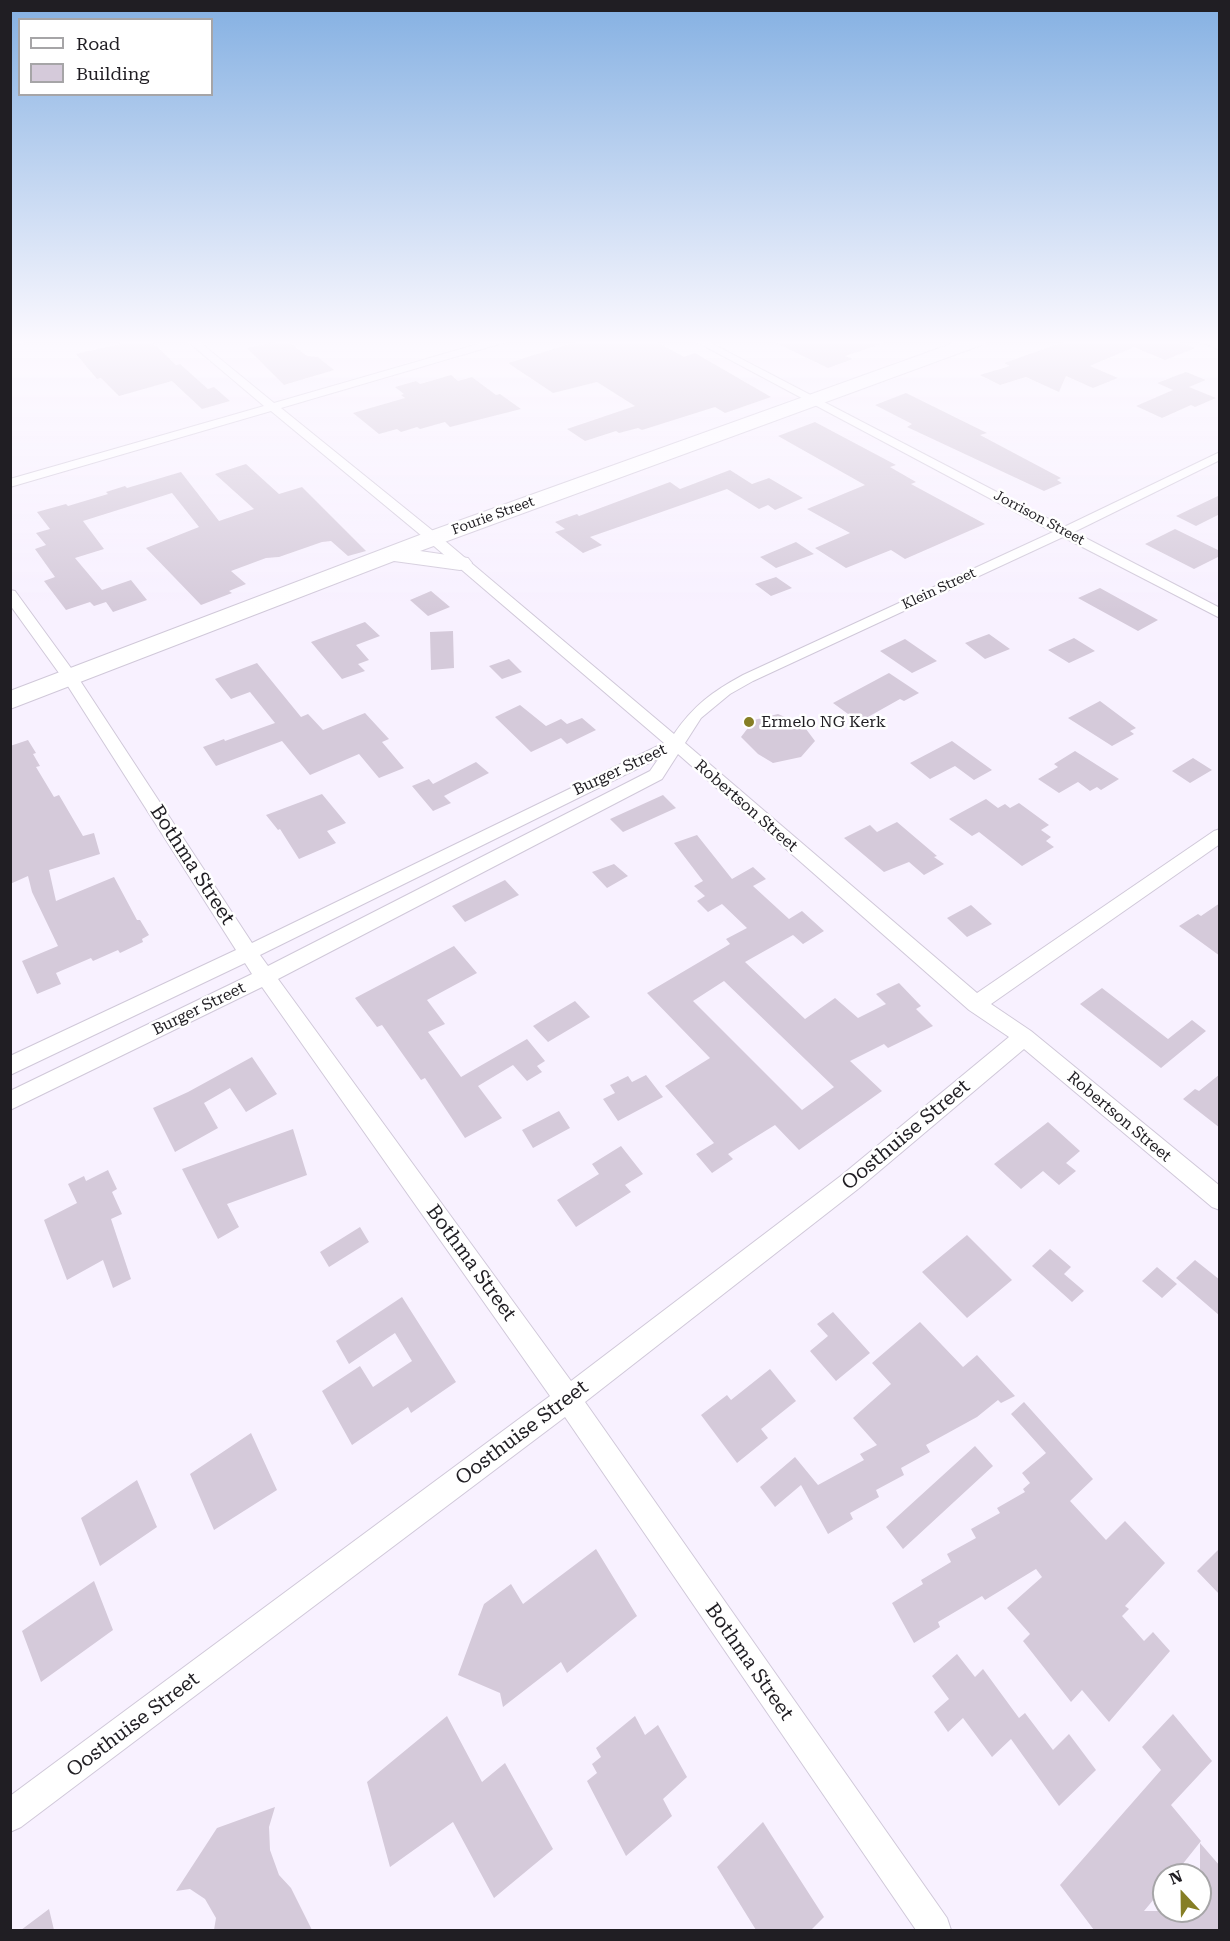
<!DOCTYPE html>
<style>
body{margin:0}
#map{position:relative;width:1230px;height:1941px;overflow:hidden;background:#f8f1ff;font-family:"Roboto Serif",serif}
canvas{display:block}
.frame{position:absolute;inset:0;border:12px solid #201e23;pointer-events:none}
.legend{position:absolute;left:18px;top:18px;width:195px;height:78px;box-sizing:border-box;background:#fff;border:2px solid #a6a5a7;margin:0;padding:8px 10px;list-style:none;font-size:18px;color:#201e23}
.legend li{display:flex;align-items:center;gap:12px;height:30px}
.legend b{width:30px;border:2px solid #a6a5a7}
.north{position:absolute;left:1152px;top:1863px;width:60px;height:60px;box-sizing:border-box;background:#fff;border:2px solid #a6a5a7;border-radius:50%;rotate:338deg;font-size:16px;font-weight:700;line-height:24px;text-align:center;color:#201e23}
.north::after{content:'';display:block;margin:auto;width:21px;height:27px;background:#867e25;clip-path:polygon(50% 0,100% 100%,50% 72%,0 100%)}
</style>
<div id="map">
<canvas width="1230" height="1941"></canvas>
<div class="frame"></div>
<ul class="legend">
<li><b style="height:8px;background:#fff"></b>Road</li>
<li><b style="height:16px;background:#d5cada"></b>Building</li>
</ul>
<div class="north">N</div>
</div>
<script>
const c = document.querySelector('canvas').getContext('2d');
c.lineJoin = 'round';
function paint(path, color) { c.fillStyle = color; c.fill(path, 'evenodd'); }
function stroke(path, color, width, dash) { c.strokeStyle = color; c.lineWidth = width; c.lineCap = dash ? 'butt' : 'round'; c.setLineDash(dash || []); c.stroke(path); }
function drawText(font, color, halo, rows, align = 'center') {
  c.font = font + ' "Roboto Serif",serif'; c.lineWidth = 5; c.setLineDash([]); c.textBaseline = 'middle'; c.strokeStyle = halo; c.fillStyle = color; for (const [text, x, y, turn = 0] of rows) {
    c.save(); c.translate(x, y); c.rotate((+turn || 0) * Math.PI / 180); c.textAlign = isNaN(turn) ? turn : align; if (halo) c.strokeText(text, 0, 0); c.fillText(text, 0, 0); c.restore();
  }
}
paint(new Path2D(`
 M115 340H150L176 365 180 364 208 389 214 387 230 401 202 409 172 381 119 396 101 378 97 379 76 354 120 344Z
 M286 340 307 356 318 357 334 370 284 385 247 348Z
 M583 340H653L684 357 695 353 771 397 725 413 715 407 642 430 638 428 619 433 616 431 585 441 567 429 635 406 597 382 553 393 508 363Z
 M770 340H884V343L845 356 853 359 828 368Z
 M1070 340H1174L1195 348 1165 360 1134 347 1090 366 1118 378 1093 388 1066 376 1059 392 1026 377 1000 385 980 375 1010 366 1004 363Z
 M1186 372 1206 380 1189 387 1216 398 1195 407 1191 405 1162 418 1136 406 1173 390 1157 383Z
 M451 375 458 381 472 377 496 395 500 394 521 409 450 427 445 422 420 429 417 427 401 432 397 429 379 434 353 413 405 398 401 395 404 394 395 387 416 381 420 384Z
 M906 393 987 433 980 435 1061 478 1057 480 1062 483 1044 491 907 427 912 424 875 405Z
 M815 422 896 465 890 467 916 482 911 484 985 524 905 559 891 550 846 568 815 548 850 533 807 509 865 485 778 436Z
 M246 464 279 494 302 487 366 551 348 556 331 541 322 542 279 557 266 558 231 571 246 584 229 591 232 593 201 605 146 548 199 527 172 493 83 521 104 549 75 558 102 590 131 580 147 600 113 612 106 602 94 606 90 602 66 610 44 581 55 577 35 549 46 545 36 533 50 529 37 512 66 504 68 506 108 494 106 492 125 486 127 488 181 472 219 521 254 509 215 474Z
 M730 470 752 484 769 478 803 498 775 510 768 505 759 509 727 489 590 537 602 545 583 553 555 532 565 529 555 522 577 514 579 516 670 482 680 489Z
 M1220 495V514L1196 526 1176 516Z
 M1175 529 1220 551V556L1194 569 1145 544Z
 M796 542 814 554 776 568 760 557Z
 M776 577 792 588 771 596 755 584Z
 M1100 588 1158 620 1138 631 1078 598Z
 M431 591 450 607 428 616 410 600Z
 M365 622 380 636 356 645 369 660 358 664 365 671 342 679 311 642Z
 M453 631 454 668 431 670 430 632Z
 M989 634 1010 649 985 659 965 643Z
 M1074 638 1095 651 1069 663 1048 650Z
 M905 639 937 661 912 673 880 651Z
 M509 659 522 672 502 679 489 666Z
 M257 663 301 717 308 714 323 730 365 713 389 739 382 742 404 768 379 778 359 754 310 775 282 741 216 766 203 747 224 739 225 741 275 723 250 692 231 699 215 679Z
 M889 673 919 693 904 701 900 699 859 722 833 703Z
 M1100 701 1136 728 1130 731 1134 734 1112 746 1068 718Z
 M520 705 546 726 561 719 567 724 582 718 596 730 567 744 561 738 531 752 495 717Z
 M778 714 803 725 815 741 801 757 773 763 758 754 741 737 754 720Z
 M28 740 36 753 33 754 40 766 36 767 54 797 59 795 83 836 94 833 100 854 49 870 56 901 114 877 137 920H140L149 935 142 939 143 942 120 953 118 950 93 961 91 958 56 973 61 984 37 994 22 961 58 946 32 892 28 876 10 884V746Z
 M952 741 992 770 974 780 955 766 930 779 910 763Z
 M1075 751 1119 779 1101 790 1097 787 1090 791 1078 782 1059 793 1038 779 1058 767 1054 764Z
 M1193 758 1212 770 1190 783 1172 771Z
 M476 762 489 773 444 796 451 803 433 811 412 786 429 779 433 784Z
 M322 794 346 823 327 831 336 843 299 859 280 829 278 830 266 815Z
 M663 795 676 808 623 832 610 819Z
 M986 799 998 808 1005 804 1010 808 1019 803 1049 825 1041 830 1051 837 1046 841 1054 847 1022 866 979 832 972 836 949 819Z
 M897 822 937 856 934 857 944 864 924 875 909 862 884 872 844 838 870 825 877 832Z
 M697 835 732 879 753 867 766 879 753 886 789 919 802 911 824 931 803 944 793 935 745 962 805 1019 835 998 858 1018 886 1004 876 994 899 983 921 1006 916 1009 933 1026 888 1048 884 1044 850 1061 882 1091 799 1150 775 1125 728 1154 733 1159 712 1173 696 1154 714 1143 665 1086 710 1058 647 993 730 944 726 939 747 928 722 904 708 912 697 901 705 896 694 886 703 881 674 843ZM724 981 834 1087 802 1110 693 1001Z
 M614 864 628 876 607 888 592 872Z
 M505 880 519 895 465 922 452 906Z
 M1220 903V956L1179 926 1198 914 1201 916Z
 M971 905 992 924 967 937 947 918Z
 M454 946 477 973 427 1000 445 1024 428 1032 461 1077 527 1039 545 1061 537 1066 542 1072 527 1081 513 1065 478 1086 502 1118 465 1138 425 1078 421 1080 382 1025 377 1027 355 998Z
 M1102 988 1168 1039 1192 1020 1206 1031 1161 1068 1080 1004Z
 M575 1001 590 1017 548 1042 533 1026Z
 M252 1057 277 1094 246 1112 230 1088 204 1103 218 1128 175 1152 153 1108 188 1092Z
 M1220 1074V1128L1183 1099 1195 1089 1199 1091Z
 M646 1075 663 1097 618 1121 603 1099 615 1093 610 1085 628 1076 632 1082Z
 M559 1111 570 1128 533 1148 522 1130Z
 M1048 1122 1080 1151 1066 1163 1076 1171 1059 1185 1043 1171 1021 1189 994 1164Z
 M293 1129 307 1175 227 1204 239 1227 218 1239 182 1169Z
 M621 1146 643 1174 625 1185 631 1192 576 1227 557 1200 599 1174 592 1164Z
 M108 1170 117 1189 112 1192 122 1214 111 1219 131 1279 113 1288 103 1260 67 1280 44 1220 77 1203 68 1184 84 1176 86 1181Z
 M360 1227 369 1242 329 1267 320 1252Z
 M967 1235 1012 1280 967 1318 922 1272Z
 M1050 1249 1071 1267 1064 1274 1084 1291 1072 1302 1032 1266Z
 M1195 1260 1220 1280V1316L1176 1278Z
 M1157 1267 1177 1284 1162 1298 1142 1281Z
 M402 1297 456 1382 411 1413 408 1407 352 1445 322 1391 360 1366 373 1387 412 1361 395 1333 349 1364 336 1341Z
 M833 1312 870 1353 836 1381 810 1351 828 1336 817 1324Z
 M920 1322 963 1367 977 1355 1015 1396 1001 1403 998 1400 977 1417 926 1445 930 1452 901 1468 904 1475 876 1490 879 1497 850 1513 853 1519 828 1534 801 1485 775 1507 760 1487 795 1457 818 1485 864 1460 860 1454 877 1445 853 1418 891 1384 872 1363Z
 M770 1369 796 1401 761 1429 768 1438 737 1463 701 1415 727 1395 731 1400Z
 M1024 1402 1093 1479 1070 1501 1106 1540 1125 1521 1165 1563 1125 1606 1129 1609 1122 1616 1144 1641 1153 1632 1170 1651 1109 1722 1082 1690 1071 1702 1023 1641 1030 1634 1007 1608 1042 1577 1036 1569 985 1600 982 1596 938 1622 940 1627 914 1643 892 1603 923 1584 921 1580 951 1562 947 1554 976 1538 971 1529 1000 1513 997 1508 1025 1492 1023 1489 1030 1483 1022 1473 1046 1453 1011 1414Z
 M251 1433 277 1490 214 1530 190 1474Z
 M975 1446 993 1466 903 1549 886 1527Z
 M137 1480 157 1527 100 1566 81 1518Z
 M1220 1548V1595L1197 1571Z
 M596 1549 637 1616 567 1673 561 1662 503 1707 500 1693 458 1675 484 1604 511 1584 523 1604Z
 M94 1581 113 1630 41 1682 22 1631Z
 M957 1654 975 1677 983 1669 1019 1718 1025 1713 1053 1750 1069 1734 1096 1770 1059 1806 1011 1739 992 1757 963 1718 948 1732 934 1712 949 1699 932 1676Z
 M1173 1714 1212 1761 1171 1805 1201 1841 1174 1875H1164V1887L1144 1911H1200V1843L1220 1866V1930H1094L1060 1885 1161 1770 1142 1747Z
 M447 1716 482 1782 505 1763 553 1849 494 1898 453 1822 390 1867 367 1782Z
 M635 1716 645 1735 658 1725 687 1777 663 1799 672 1816 626 1856 587 1781 597 1773 592 1764 601 1757 596 1748Z
 M275 1807 269 1827 270 1850 279 1875 291 1888 312 1930H214L216 1918 205 1899 190 1889 176 1891 217 1828Z
 M763 1822 824 1917 811 1930H756L717 1867Z
 M49 1909 54 1930H21Z`), '#d5cada');
const minor = new Path2D(`
 M10 340H29L10 346Z
 M186 340H197L274 403 492 340H507L506 342 281 408 438 535 674 734C694 705 712 692 743 675L1053 532 693 340H705L1064 527 1220 452V460L1074 532 1220 608V618L1063 537 753 681 730 694 701 718 685 743 977 993 1214 831 1220 829V844L991 1004 1031 1031 1220 1186V1210L1212 1207 1024 1049 858 1189 585 1402 947 1918 951 1930H916L565 1417 21 1827 10 1832V1796L550 1396 262 987 10 1110V1091L252 974 245 963 10 1075V1056L236 950 64 680 10 605V590L15 591 79 679 252 943 664 743 428 541 271 411 10 487V479L264 406ZM678 754 969 1010 1009 1037 842 1175 571 1381 278 979 662 779ZM659 758 650 771 268 966 260 955Z
 M1197 340H1211L1220 343V350Z`);
const trunk = new Path2D(`
 M962 340H987L984 344 420 551 468 558 472 563 468 568 460 570 394 561 10 709V691L425 533Z`);
stroke(minor, '#d0c8d9', 2);
stroke(trunk, '#d0c8d9', 2);
paint(minor, '#fff');
paint(trunk, '#fff');
const sky = c.createLinearGradient(0, 0, 0, 611);
sky.addColorStop(0, '#84b0e2');
sky.addColorStop(0.56, '#fcf9ff');
sky.addColorStop(1, '#fcf9ff00');
c.fillStyle = sky;
c.fillRect(0, 0, 1230, 611);
for (const [x, y, r, color] of [
 [749,722,6,"#867e25"]
]) { const dot = new Path2D(); dot.arc(x, y, r, 0, 2 * Math.PI); c.fillStyle = color; c.fill(dot); stroke(dot, '#fff', 2); }
drawText('14px', '#201e23', '#fff', [
 ["Fourie Street",493,516,-20],
 ["Jorrison Street",1039,518,28],
 ["Klein Street",939,589,-25]
]);
drawText('16px', '#201e23', '#fff', [
 ["Ermelo NG Kerk",761,722]
], 'left');
drawText('16px', '#201e23', '#fff', [
 ["Burger Street",620,770,-25],
 ["Robertson Street",746,806,41],
 ["Burger Street",199,1009,-26],
 ["Robertson Street",1119,1117,40]
]);
drawText('20px', '#201e23', '#fff', [
 ["Bothma Street",192,865,57],
 ["Oosthuise Street",906,1135,-40],
 ["Bothma Street",471,1263,54],
 ["Oosthuise Street",522,1433,-37],
 ["Bothma Street",749,1662,55],
 ["Oosthuise Street",133,1725,-37]
]);
</script>
